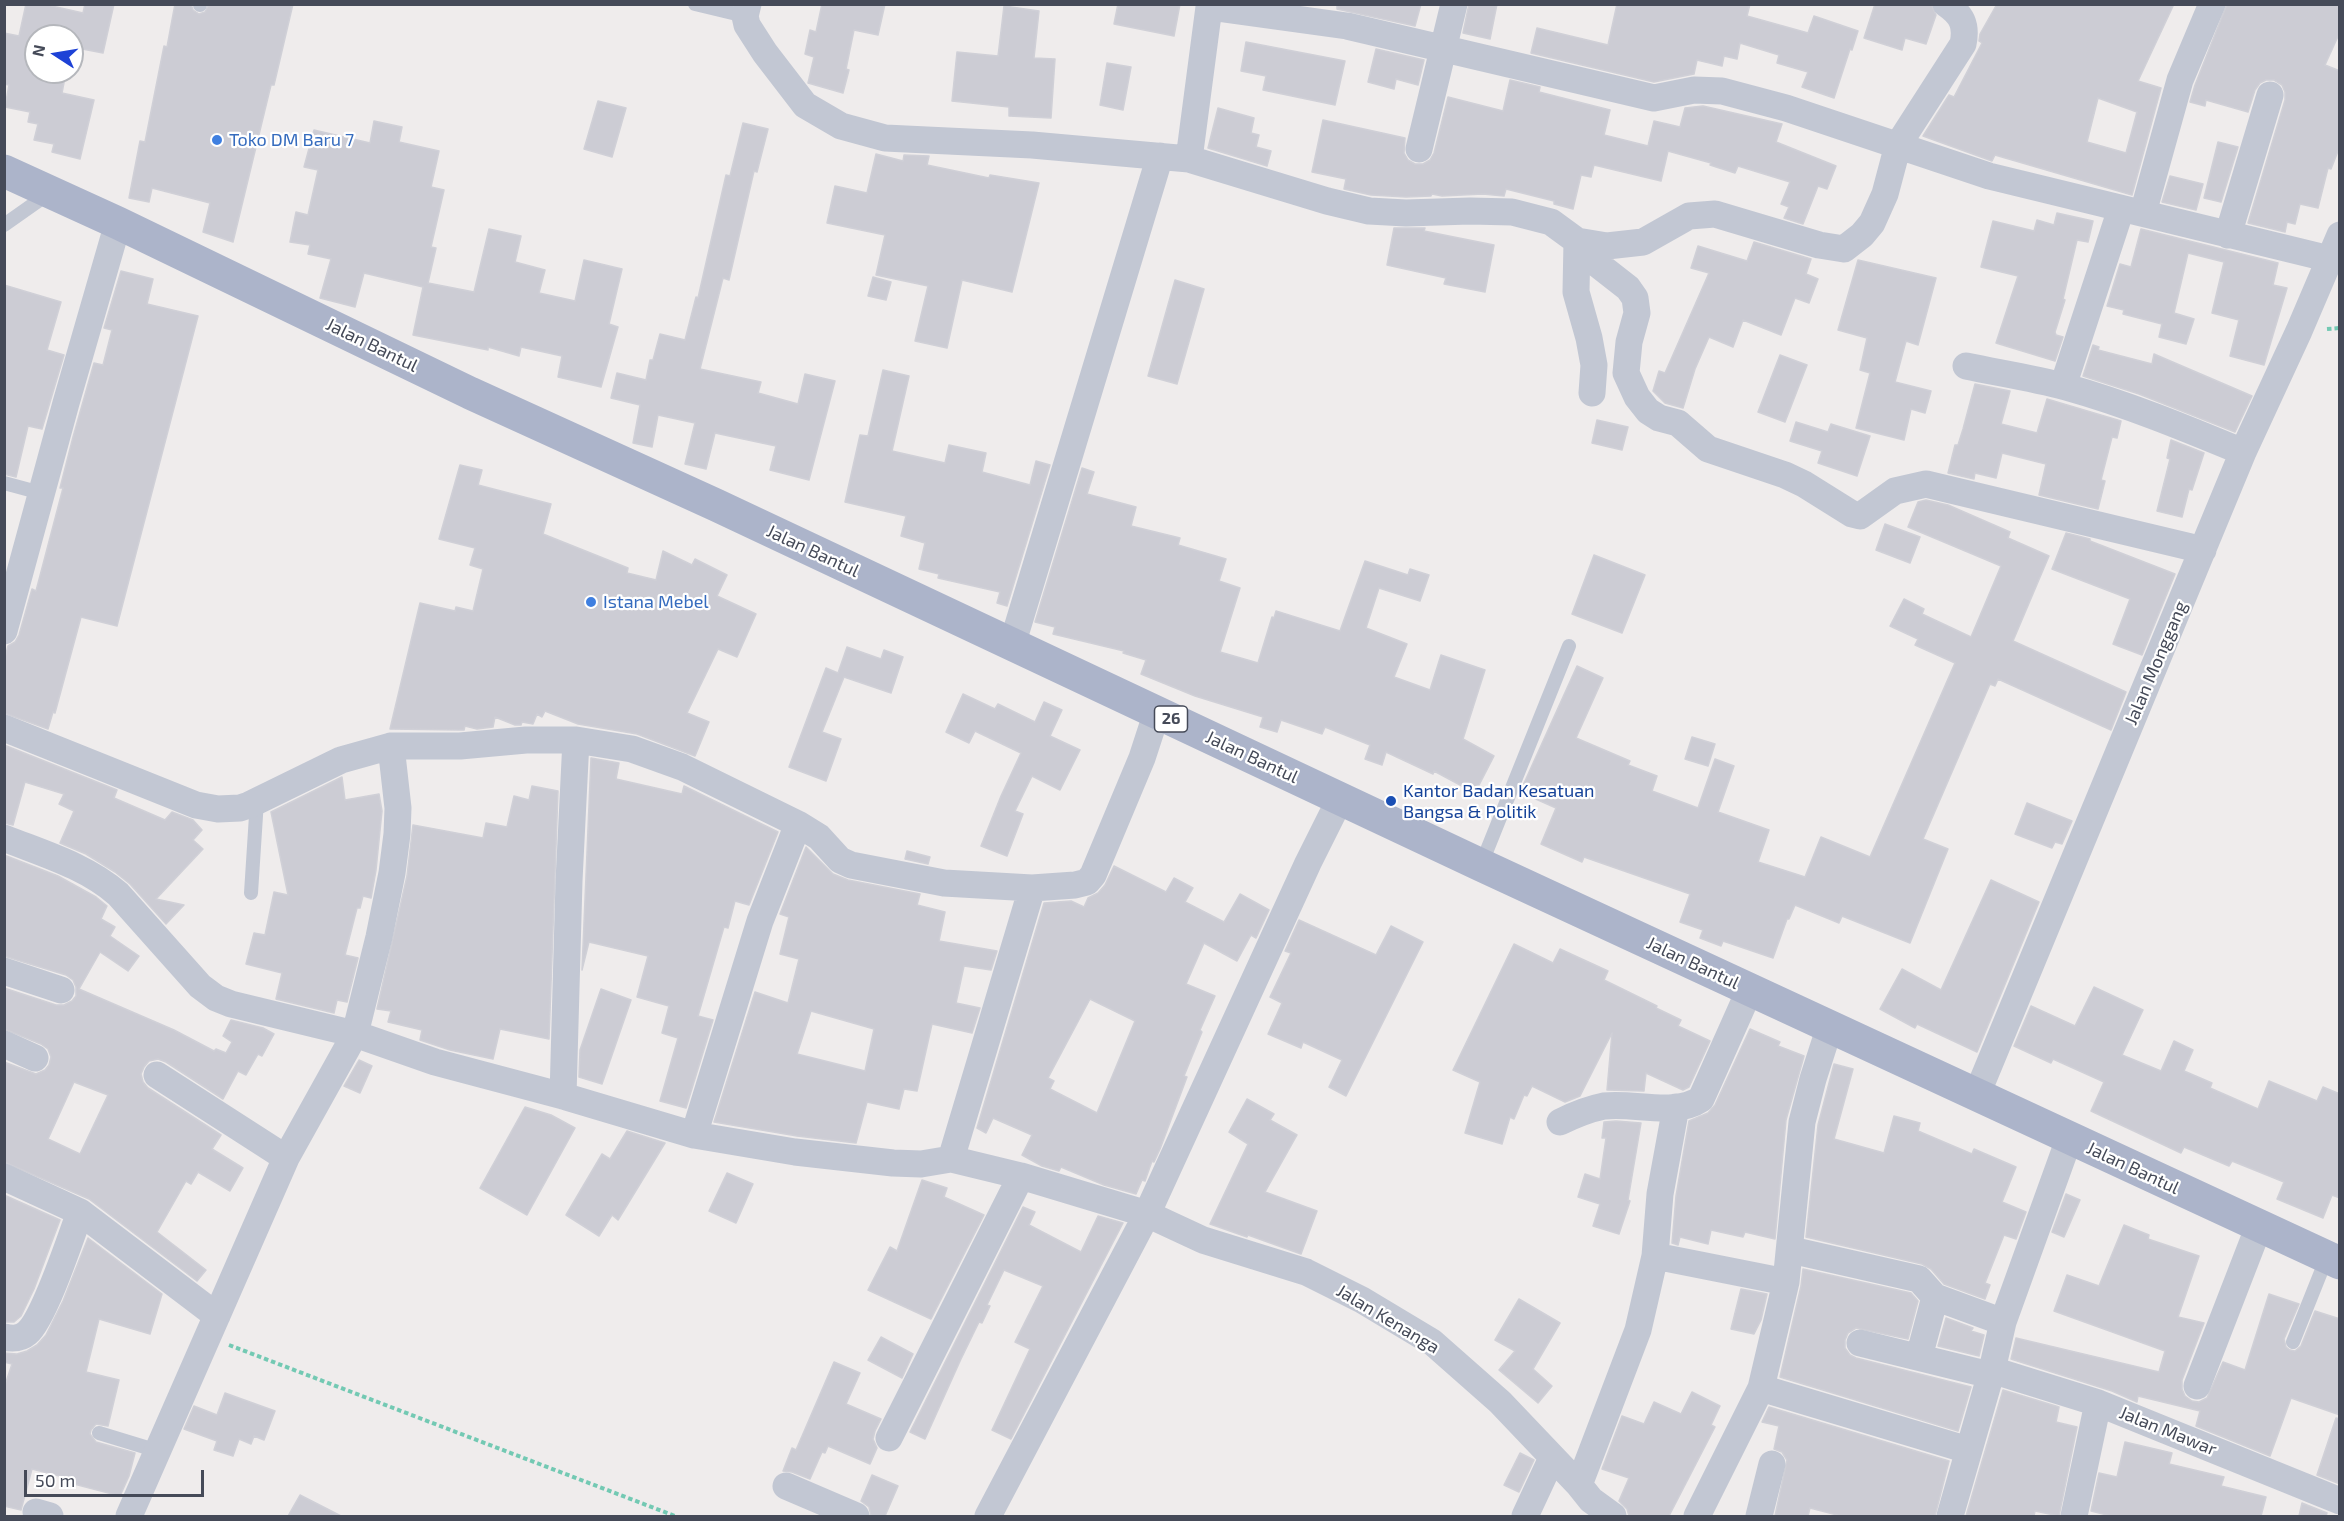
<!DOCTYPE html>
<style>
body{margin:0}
#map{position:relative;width:2344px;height:1521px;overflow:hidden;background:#efecec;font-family:"Exo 2",sans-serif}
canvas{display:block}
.frame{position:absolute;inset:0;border:6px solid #454a58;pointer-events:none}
.north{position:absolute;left:24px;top:24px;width:60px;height:60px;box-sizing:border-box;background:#fff;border:2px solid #b5b7bc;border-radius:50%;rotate:282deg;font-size:16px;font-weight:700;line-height:24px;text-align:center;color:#454a58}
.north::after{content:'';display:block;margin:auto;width:21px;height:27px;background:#1e42d6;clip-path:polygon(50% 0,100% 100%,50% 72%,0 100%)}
.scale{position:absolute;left:24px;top:1470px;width:180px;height:27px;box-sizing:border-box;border:3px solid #454a58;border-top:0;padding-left:8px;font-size:18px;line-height:21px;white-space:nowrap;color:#454a58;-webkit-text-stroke:4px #fff;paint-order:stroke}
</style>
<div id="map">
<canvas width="2344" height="1521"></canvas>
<div class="frame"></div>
<div class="north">N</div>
<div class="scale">50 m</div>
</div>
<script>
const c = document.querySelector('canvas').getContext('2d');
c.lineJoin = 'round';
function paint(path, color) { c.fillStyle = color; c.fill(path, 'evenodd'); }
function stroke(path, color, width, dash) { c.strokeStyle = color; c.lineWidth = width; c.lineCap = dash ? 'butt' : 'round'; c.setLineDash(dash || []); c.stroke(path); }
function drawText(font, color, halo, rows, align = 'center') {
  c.font = font + ' "Exo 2",sans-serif'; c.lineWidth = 4.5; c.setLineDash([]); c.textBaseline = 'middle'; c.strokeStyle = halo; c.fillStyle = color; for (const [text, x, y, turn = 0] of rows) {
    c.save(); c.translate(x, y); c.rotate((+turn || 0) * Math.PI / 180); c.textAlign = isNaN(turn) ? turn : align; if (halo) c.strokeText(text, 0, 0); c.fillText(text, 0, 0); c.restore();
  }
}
const building = new Path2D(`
 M26 4H43L83 13 85 4H114L103 53 72 47V36H36V72H66L62 93 94 100 80 159 52 152 54 144 34 140 38 124 28 122 30 112 5 107 9 85 4 84V33L19 36Z
 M175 4H191L193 10 199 14 205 12 209 4H293L274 85H271L233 242 203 232 210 203 152 188 149 202 129 198 140 141 145 142 164 46 167 47Z
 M822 4H885L878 35 854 30 846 69 849 70 843 93 808 83 814 57 805 54 810 30 816 32Z
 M1118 4H1180L1174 36 1114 24Z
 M1337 4H1421L1415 26 1337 9Z
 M1469 4H1497L1490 39 1463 33Z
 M1617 4H1750L1747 16 1808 33 1814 16 1858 31 1852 50 1850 49 1834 98 1802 87 1808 72 1777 63 1779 55 1740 43 1737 59 1724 56 1722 66 1697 60 1694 74 1654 82 1531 53 1537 28 1608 45Z
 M1875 4H1931L1936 15 1926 44 1905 38 1902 50 1864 38Z
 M1997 4H2174L2138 81 2161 88 2132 195 1995 155 1992 161 1923 136 1949 95 1954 97 1982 43 1979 41 1980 34ZM2098 98 2137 112 2126 153 2087 142Z
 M2227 4H2340V32L2325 65 2340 71V146L2331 169 2328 168 2318 208 2300 204 2295 224 2287 222 2285 232 2248 223 2285 100V92L2282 85 2274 80H2266L2260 83 2255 90 2248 112 2206 100 2205 106 2190 102 2195 85Z
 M1004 6 1039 11 1034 58 1055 59 1051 118 1009 116V107L952 101 957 52 998 56Z
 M1246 42 1345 61 1335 105 1263 90 1266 76 1241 71Z
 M1376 49 1424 60 1418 85 1396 79 1394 89 1368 82Z
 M1107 63 1131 67 1123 110 1100 105Z
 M1510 80 1540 87 1539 92 1610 110 1604 135 1648 146 1654 121 1680 127 1685 108 1703 106 1782 124 1776 142 1836 166 1827 189 1818 186 1803 224 1784 218 1789 207 1781 204 1790 182 1738 166 1735 173 1710 165 1711 163 1668 151 1661 181 1594 165 1591 177 1581 175 1573 209 1554 204V201L1506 189 1504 196 1483 194 1442 196 1432 194 1431 196 1406 197 1371 195 1344 189 1346 179 1312 172 1323 120 1405 138 1404 153 1408 160 1415 164H1423L1430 160 1434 153 1448 97 1503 111Z
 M598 101 626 108 612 157 584 149Z
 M1218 108 1254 118 1251 133 1259 135 1256 147 1271 151 1267 166 1208 148Z
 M374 121 402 127 399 142 439 151 431 187 444 190 431 247 436 248 428 283 474 292 489 229 521 236 515 262 545 270 539 293 575 301 584 260 622 269 609 324 618 327 601 387 558 377 562 356 521 347 519 356 488 347V350L413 335 423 287 364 273 355 307 320 298 331 259 308 254 310 245 290 242 296 212 308 215 318 170 304 167 314 130 370 143Z
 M743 123 768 129 757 172 754 171 729 280 723 278 700 369 761 382 758 393 798 404 805 374 835 381 809 480 770 470 776 446 715 433 706 469 685 464 695 423 658 415 652 447 633 443 640 405 611 398 617 373 646 380 650 360H653L660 334 685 340 696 297 698 298 726 175 730 176Z
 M2218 142 2238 147 2221 202 2204 198Z
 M876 154 903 161 904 155 929 156 927 165 989 178 990 175 1039 183 1012 292 962 280 947 348 915 341 928 286 876 275 885 235 827 223 835 186 867 193Z
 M2170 176 2203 184 2196 210 2162 202Z
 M2057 213 2093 221 2088 242 2077 240 2063 299 2065 300 2055 332 2056 335 2063 337 2055 361 1996 343 2018 276 1981 267 1993 221 2034 231 2037 220 2054 225Z
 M1394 228H1425L1424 231 1494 245 1485 292 1444 284 1446 278 1387 265Z
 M2141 229 2278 263 2273 285 2287 288 2264 365 2230 356 2239 320 2212 313 2224 262 2188 253 2174 313 2194 319 2186 344 2159 337 2162 324 2123 314 2124 310 2107 306 2120 264 2131 267Z
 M1754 242 1811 259 1806 274 1818 279 1809 303 1795 298 1781 335 1743 320 1733 347 1709 337 1695 369 1683 408 1665 403 1653 391 1659 371 1665 373 1709 273 1691 268 1698 246 1747 261Z
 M1858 260 1936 278 1918 345 1906 341 1895 382 1931 391 1925 413 1911 409 1904 440 1856 428 1870 373 1860 370 1867 338 1838 330Z
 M121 271 153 279 147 304 198 316 117 626 81 617 55 713 53 712 48 729 4 713V661L8 646 15 642 19 635 32 589 36 591 63 488H60L73 437 94 363 103 365 112 330 104 328Z
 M873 277 891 282 886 300 868 296Z
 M1175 280 1204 289 1177 384 1148 376Z
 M4 285 61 302 47 350 64 355 42 429 28 426 16 477 4 474Z
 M2093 345 2099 347 2098 350 2152 364 2154 354 2252 396 2235 432 2139 394 2083 376Z
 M1780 355 1807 365 1785 422 1758 412Z
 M883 370 909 376 892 451 945 463 949 445 986 453 982 472 1030 485 1036 461 1050 465 1007 606 997 603 1000 592 938 578 939 574 919 569 925 543 901 536 906 516 845 502 860 435 868 436Z
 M1975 384 2010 391 2001 424 2037 433 2047 399 2121 421 2117 438 2112 437 2101 480 2105 481 2098 509 2039 495 2046 464 2002 453 1996 478 1975 473 1974 479 1948 473 1955 445H1958L1963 429Z
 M1597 420 1628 427 1622 450 1592 443Z
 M1796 422 1828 432 1831 424 1870 436 1857 476 1818 463 1822 451 1790 441Z
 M2171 440 2204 453 2192 490 2189 489 2182 517 2157 511 2170 459 2167 458Z
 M460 465 482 470 478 485 551 504 543 534 628 568 627 573 656 580 663 551 692 565 695 559 727 575 717 596 756 614 737 657 718 649 687 713 709 722 695 756 637 734 578 724 545 711 542 717 537 714 533 724 522 722 521 725H515L495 717 493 727 477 729 465 726 464 730H459L390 729 420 603 455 611 456 607 473 611 483 569 470 565 475 548 439 539Z
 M1082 468 1094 472 1087 494 1136 507 1131 526 1180 538 1178 545 1226 559 1219 581 1240 588 1220 652 1258 663 1272 617 1274 618 1276 611 1340 631 1365 561 1408 575 1410 569 1429 575 1420 601 1379 588 1366 628 1407 644 1394 677 1430 690 1441 655 1485 670 1463 739 1494 756 1475 793 1434 771 1433 774 1386 752 1382 765 1365 759 1370 745 1325 727 1322 734 1281 720 1277 732 1260 727 1263 717 1195 696 1141 674 1146 660 1123 653 1124 651 1053 634 1055 627 1035 622Z
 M1926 500 1948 505 2010 532 2008 538 2049 556 2013 641 2126 692 2111 730 1998 679 1995 686 1990 684 1923 839 1948 849 1910 943 1842 916 1839 923 1795 905 1789 919H1787L1773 958 1723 941 1721 946 1700 938 1703 930 1680 922 1690 894 1584 857 1582 862 1541 844 1556 808 1520 792 1577 666 1603 678 1576 738 1630 761 1628 765 1657 776 1652 791 1698 808 1715 759 1734 766 1718 812 1769 830 1758 862 1805 877 1821 837 1870 857 1955 663 1915 645 1918 639 1890 626 1904 599 1924 609 1922 614 1971 637 2001 566 1908 527 1918 502Z
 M1885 524 1920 537 1910 563 1876 550Z
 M2066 533 2090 539V541L2175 574 2142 655 2113 644 2130 599 2052 569Z
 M1594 555 1645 575 1622 633 1572 614Z
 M847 647 881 659 884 650 903 657 891 693 844 677 822 732 841 739 826 781 789 767 826 668 838 673Z
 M963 694 995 709 998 704 1035 722 1044 702 1062 710 1050 736 1080 750 1060 790 1032 776 1015 811 1023 814 1007 856 981 846 1001 796 1021 753 975 731 969 743 946 732Z
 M1692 737 1715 744 1708 766 1685 759Z
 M4 745 117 790 114 798 165 820 172 812 193 820 202 830 193 840 203 849 156 899 184 905 166 924 130 884 115 872 86 854 60 843 74 811 59 804 64 794 25 782 13 825 4 823Z
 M591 758 619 763 616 779 682 794 684 786 778 832 749 905 735 901 728 928 724 927 698 1016 713 1020 686 1108 660 1101 678 1038 662 1033 669 1006 637 997 648 956 589 942 582 970Z
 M342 777 345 800 379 794 382 811 376 870 371 898 363 896 360 908H357L345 955 358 958 347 1002 337 1000 334 1013 276 999 282 973 246 964 254 933 265 935 274 892 288 895 271 812Z
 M532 786 558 791 549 1039 500 1029 493 1059 450 1050 420 1040 422 1030 388 1022 391 1011 377 1009 407 876 413 825 483 838 486 823 507 827 514 796 529 800Z
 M2027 803 2072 821 2062 844 2055 842 2052 848 2015 834Z
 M806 847 833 874 848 880 920 894 917 905 945 912 939 941 997 951 991 970 964 966 956 1003 980 1008 972 1033 932 1024 917 1091 904 1089 899 1109 867 1102 856 1143 797 1136 714 1122 755 992 788 1003 799 959 780 954 789 917 780 914ZM811 1011 874 1029 865 1071 797 1054Z
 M907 851 930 857 928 864 905 859Z
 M4 855 58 876 96 897 107 906 101 919 115 927 110 936 139 956 128 971 100 952 79 989 174 1030 214 1051 216 1049 226 1053 232 1042 223 1036 231 1020 263 1028 274 1034 262 1056 258 1054 246 1075 238 1071 223 1099 166 1062 158 1059 149 1061 144 1067 141 1074 143 1082 148 1088 221 1135 212 1149 243 1168 230 1191 198 1172 191 1184 186 1181 157 1232 206 1270 197 1281 89 1199 4 1162V1062L36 1074 45 1070 49 1065 51 1057 48 1049 41 1044 4 1029V988L56 1005H64L72 1001 76 996V987L73 980 66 975 4 956ZM74 1082 108 1095 80 1154 48 1139Z
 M1114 866 1166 892 1174 878 1193 888 1185 902 1224 922 1240 894 1269 910 1256 938 1251 935 1237 961 1204 943 1186 984 1215 996 1200 1030 1202 1032 1184 1076 1187 1077 1160 1149 1154 1162 1152 1161 1145 1181 1142 1180 1136 1194 1104 1185 1061 1167 1059 1171 1042 1166 1022 1155 1032 1135 993 1118 986 1133 977 1128 1044 903 1071 901 1084 907 1088 898 1098 893 1105 885ZM1090 999 1135 1021 1097 1113 1050 1089 1054 1081 1048 1078Z
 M1991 880 2039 902 1977 1052 1917 1024 1915 1028 1880 1009 1902 969 1941 990Z
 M1299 920 1376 955 1391 926 1423 942 1346 1096 1329 1087 1342 1060 1303 1042 1301 1048 1268 1034 1282 1003 1270 997 1291 953 1285 951Z
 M1514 944 1553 963 1560 949 1608 971 1604 980 1657 1006 1656 1008 1681 1020 1678 1026 1710 1041 1689 1087 1683 1090 1646 1073 1644 1091 1607 1090 1612 1033 1580 1096 1565 1102 1532 1086 1527 1096 1524 1095 1514 1119 1510 1117 1502 1144 1465 1133 1480 1082 1453 1070Z
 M2094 987 2143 1010 2122 1055 2161 1071 2174 1041 2193 1050 2184 1071 2212 1083 2210 1088 2258 1109 2269 1081 2317 1101 2323 1087 2340 1094V1198L2332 1195 2323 1218 2277 1199 2284 1182 2232 1161 2229 1166 2184 1147 2181 1153 2091 1111 2104 1082 2053 1059 2051 1063 2014 1046 2031 1006 2075 1026Z
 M601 989 631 1000 602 1084 579 1077 580 1050Z
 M1750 1029 1780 1042 1778 1046 1804 1056 1786 1120 1775 1239 1745 1232 1743 1237 1711 1230 1708 1244 1680 1237 1678 1245 1672 1243 1676 1196 1689 1121 1708 1113 1715 1105Z
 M359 1060 372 1066 360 1093 344 1086Z
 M1834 1064 1853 1069 1834 1139 1884 1153 1894 1116 1920 1123 1918 1131 1972 1154 1974 1149 2016 1167 2002 1202 2026 1212 2016 1239 2004 1235 1985 1283 1990 1285 1985 1299 1944 1284 1931 1269 1922 1264 1806 1237 1818 1125Z
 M1247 1099 1274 1114 1270 1120 1297 1135 1265 1192 1317 1211 1301 1254 1248 1235 1247 1237 1210 1224 1248 1144 1229 1132Z
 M525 1107 551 1115 575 1128 527 1215 480 1188Z
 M1616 1121 1641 1123 1628 1200 1630 1201 1619 1234 1593 1226 1600 1204 1578 1197 1585 1174 1600 1179 1606 1138H1602L1604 1122Z
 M627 1131 665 1143 618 1220 612 1215 599 1236 566 1215 602 1154 610 1159Z
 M727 1173 753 1184 736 1223 709 1211Z
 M922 1180 947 1188 944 1197 984 1215 931 1319 868 1290 890 1247 897 1251Z
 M2066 1194 2080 1200 2064 1237 2052 1232Z
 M4 1195 60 1220 34 1289 21 1316 14 1322H4Z
 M1023 1207 1035 1212 1029 1225 1081 1252 1098 1216 1123 1223 1011 1439 992 1430 1030 1349 1015 1342 1043 1286 1004 1270 987 1305 990 1306 982 1323 979 1322 961 1359 925 1439 910 1432Z
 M2124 1225 2149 1235 2148 1239 2199 1256 2178 1317 2204 1323 2182 1380V1389L2185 1396 2192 1401 2199 1402 2207 1398 2223 1362 2245 1370 2269 1294 2299 1304 2284 1339 2286 1347 2290 1350 2295 1351 2301 1346 2315 1311 2340 1319V1415L2291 1398 2270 1456 2196 1426 2200 1411 2138 1396 2137 1402 2112 1391 2011 1359 2016 1338 2159 1372 2165 1351 2054 1311 2067 1275 2099 1286Z
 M88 1238 162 1294 150 1334 99 1319 86 1372 119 1380 108 1426 96 1424 91 1430 90 1434 96 1442 135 1453 129 1476 120 1496 74 1484 75 1480 32 1469 21 1510 4 1506V1388L12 1364 4 1362V1353L17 1354 27 1351 37 1345 46 1335 63 1301Z
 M1803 1269 1911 1293 1918 1301 1908 1339 1856 1328 1848 1333 1845 1340V1348L1850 1355 1856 1358 1971 1387 1958 1431 1780 1377 1801 1286Z
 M1741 1289 1767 1294 1761 1320 1754 1334 1731 1329Z
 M1519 1299 1560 1323 1533 1369 1552 1386 1538 1403 1499 1370 1515 1351 1495 1340Z
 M1946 1318 1973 1328 1971 1331 1984 1335 1979 1356 1938 1346Z
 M881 1337 913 1354 902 1378 868 1360Z
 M834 1362 860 1373 846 1404 881 1419 875 1431 873 1439 877 1448 870 1464 828 1446 825 1453 822 1452 810 1479 792 1472 783 1471 792 1448 796 1450Z
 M2003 1390 2059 1407 2056 1422 2077 1427 2059 1516 2035 1511 2034 1516H1966Z
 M1692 1392 1720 1406 1711 1425 1715 1427 1700 1456 1669 1516H1629L1627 1509 1619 1501 1629 1478 1602 1469 1622 1416 1644 1424 1654 1402 1681 1414Z
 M225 1393 275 1411 264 1440 254 1436 251 1444 239 1439 233 1456 214 1450 217 1441 184 1429 194 1406 217 1415Z
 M1769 1407 1949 1461 1935 1516H1841L1810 1508 1808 1516H1775L1787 1460 1782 1452 1774 1449 1779 1426 1762 1422Z
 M2336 1418 2340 1419V1484L2317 1475Z
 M2125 1442 2172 1453 2169 1464 2224 1477 2221 1486 2266 1497 2261 1516H2111L2091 1511 2099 1473 2117 1477Z
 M1520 1453 1534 1460 1519 1492 1504 1485Z
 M872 1475 898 1486 885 1516H871L869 1507 861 1501Z
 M300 1495 341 1516H288Z
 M2302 1503 2327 1513 2326 1516H2299Z`);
paint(building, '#ccccd4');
stroke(building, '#d0d0d7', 1.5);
stroke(new Path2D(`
 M2327 329 2340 328
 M229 1345 675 1516`), '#73c9b3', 4, [4.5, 3]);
stroke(new Path2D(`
 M695 4 745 16
 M200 5V4
 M4 225 48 194
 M4 483 41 493
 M1481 865 1569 646
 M251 893 257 800
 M2293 1342 2327 1257
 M99 1433 158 1451`), '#c2c7d3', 14);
stroke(new Path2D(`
 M748 4 745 16 747 25 765 53 805 105 841 126 885 138 1032 145 1189 159 1327 201 1369 211 1406 213 1470 211 1512 212 1551 222 1577 241 1596 263 1628 288 1635 298 1637 313 1629 342 1626 373 1637 397 1648 411 1659 418 1678 423 1708 449 1785 475 1804 484 1852 514 1860 516 1895 491 1926 484 2203 550
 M1419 149 1454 4
 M1189 159 1209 7 1347 26 1654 98 1694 90 1722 91 1786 108 1989 176 2330 259
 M2143 213 2180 80 2212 4
 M2228 235 2270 95
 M1577 241 1607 246 1643 242 1689 216 1715 214 1819 245 1844 249 1862 235 1872 223 1885 194 1898 145 1963 44C1967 25 1962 15 1946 4
 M1577 241 1576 292 1589 338 1594 365 1592 393
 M1966 366C1999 373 2033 378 2066 387 2127 404 2185 428 2243 452
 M2063 386 2121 209
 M4 631 66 403 118 223
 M1012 645 1160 156
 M4 728 196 805 218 809 240 808 249 805 341 760 391 746H460L526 740H576L632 749 682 767 798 824 819 837 840 860 851 865 944 883 1032 888 1075 885 1087 882 1093 875 1142 758 1157 712
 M4 838C44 854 86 866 118 894L200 986 216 998 231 1004 355 1034 435 1062 563 1096 694 1135 795 1152 893 1163 921 1164 951 1159 1021 1176 1147 1214 1203 1240 1306 1272 1362 1300 1432 1342 1500 1402 1579 1485 1591 1500 1613 1516
 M4 971 61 990
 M4 1044 35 1058
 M157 1075 286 1158
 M1977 1094 2243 452 2299 331 2340 235
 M563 1096 569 881 576 740
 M1560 1122C1574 1115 1589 1109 1604 1106 1635 1102 1674 1117 1701 1099L1750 989
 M694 1135 760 921 798 824
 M951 1159 1032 888
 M4 1177 80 1212 217 1316
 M1791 1250 1919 1279 1935 1297 2003 1322
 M1655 1256 1786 1282
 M4 1337C13 1339 20 1339 27 1333 44 1319 71 1237 80 1212
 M1860 1343 1990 1375
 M1919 1357 1935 1297
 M1992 1370 2098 1403 2340 1501
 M2197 1386 2259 1226
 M1761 1388 1968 1450
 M889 1438 1021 1176
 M1579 1485 1638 1330 1655 1256 1660 1194 1676 1107
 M786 1486 856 1516
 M36 1512 50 1516
 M129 1516 286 1158 355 1034 379 937 392 873 397 834 398 808 391 746
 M988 1516 1147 1214 1308 863 1340 799
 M1525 1516 1552 1458
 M1697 1516 1761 1388 1786 1282 1802 1122 1813 1079 1830 1026
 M1759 1516 1772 1464
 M1950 1516 1992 1370 2003 1322 2069 1139
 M2074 1516 2098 1403`), '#c2c7d3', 27);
stroke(new Path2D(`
 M4 171 118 223 470 393 716 505 1481 865 2340 1263`), '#acb4ca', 33);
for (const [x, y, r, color] of [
 [217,140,6,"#3f7fe0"],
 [591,602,6,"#3f7fe0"],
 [1391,801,6,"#1a4fb4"]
]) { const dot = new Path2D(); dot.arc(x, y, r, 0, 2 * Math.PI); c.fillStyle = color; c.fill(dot); stroke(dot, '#fff', 2); }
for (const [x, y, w] of [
 [1171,719,33]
]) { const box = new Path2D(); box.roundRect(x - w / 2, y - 13, w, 26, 4.5); c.fillStyle = '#fff'; c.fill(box); stroke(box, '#454a58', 1.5); }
drawText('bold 16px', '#454a58', null, [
 ["26",1171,719]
]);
drawText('18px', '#366cbe', '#fff', [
 ["Toko DM Baru 7",229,140],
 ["Istana Mebel",603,602]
], 'left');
drawText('18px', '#454a58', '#fff', [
 ["Jalan Bantul",372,345,26],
 ["Jalan Bantul",813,551,25],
 ["Jalan Monggang",2156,663,-67],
 ["Jalan Bantul",1252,757,25],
 ["Jalan Bantul",1693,963,25],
 ["Jalan Bantul",2133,1168,25],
 ["Jalan Kenanga",1388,1319,31],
 ["Jalan Mawar",2168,1431,22]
]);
drawText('18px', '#164399', '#fff', [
 ["Kantor Badan Kesatuan",1403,791],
 ["Bangsa & Politik",1403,812]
], 'left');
</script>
